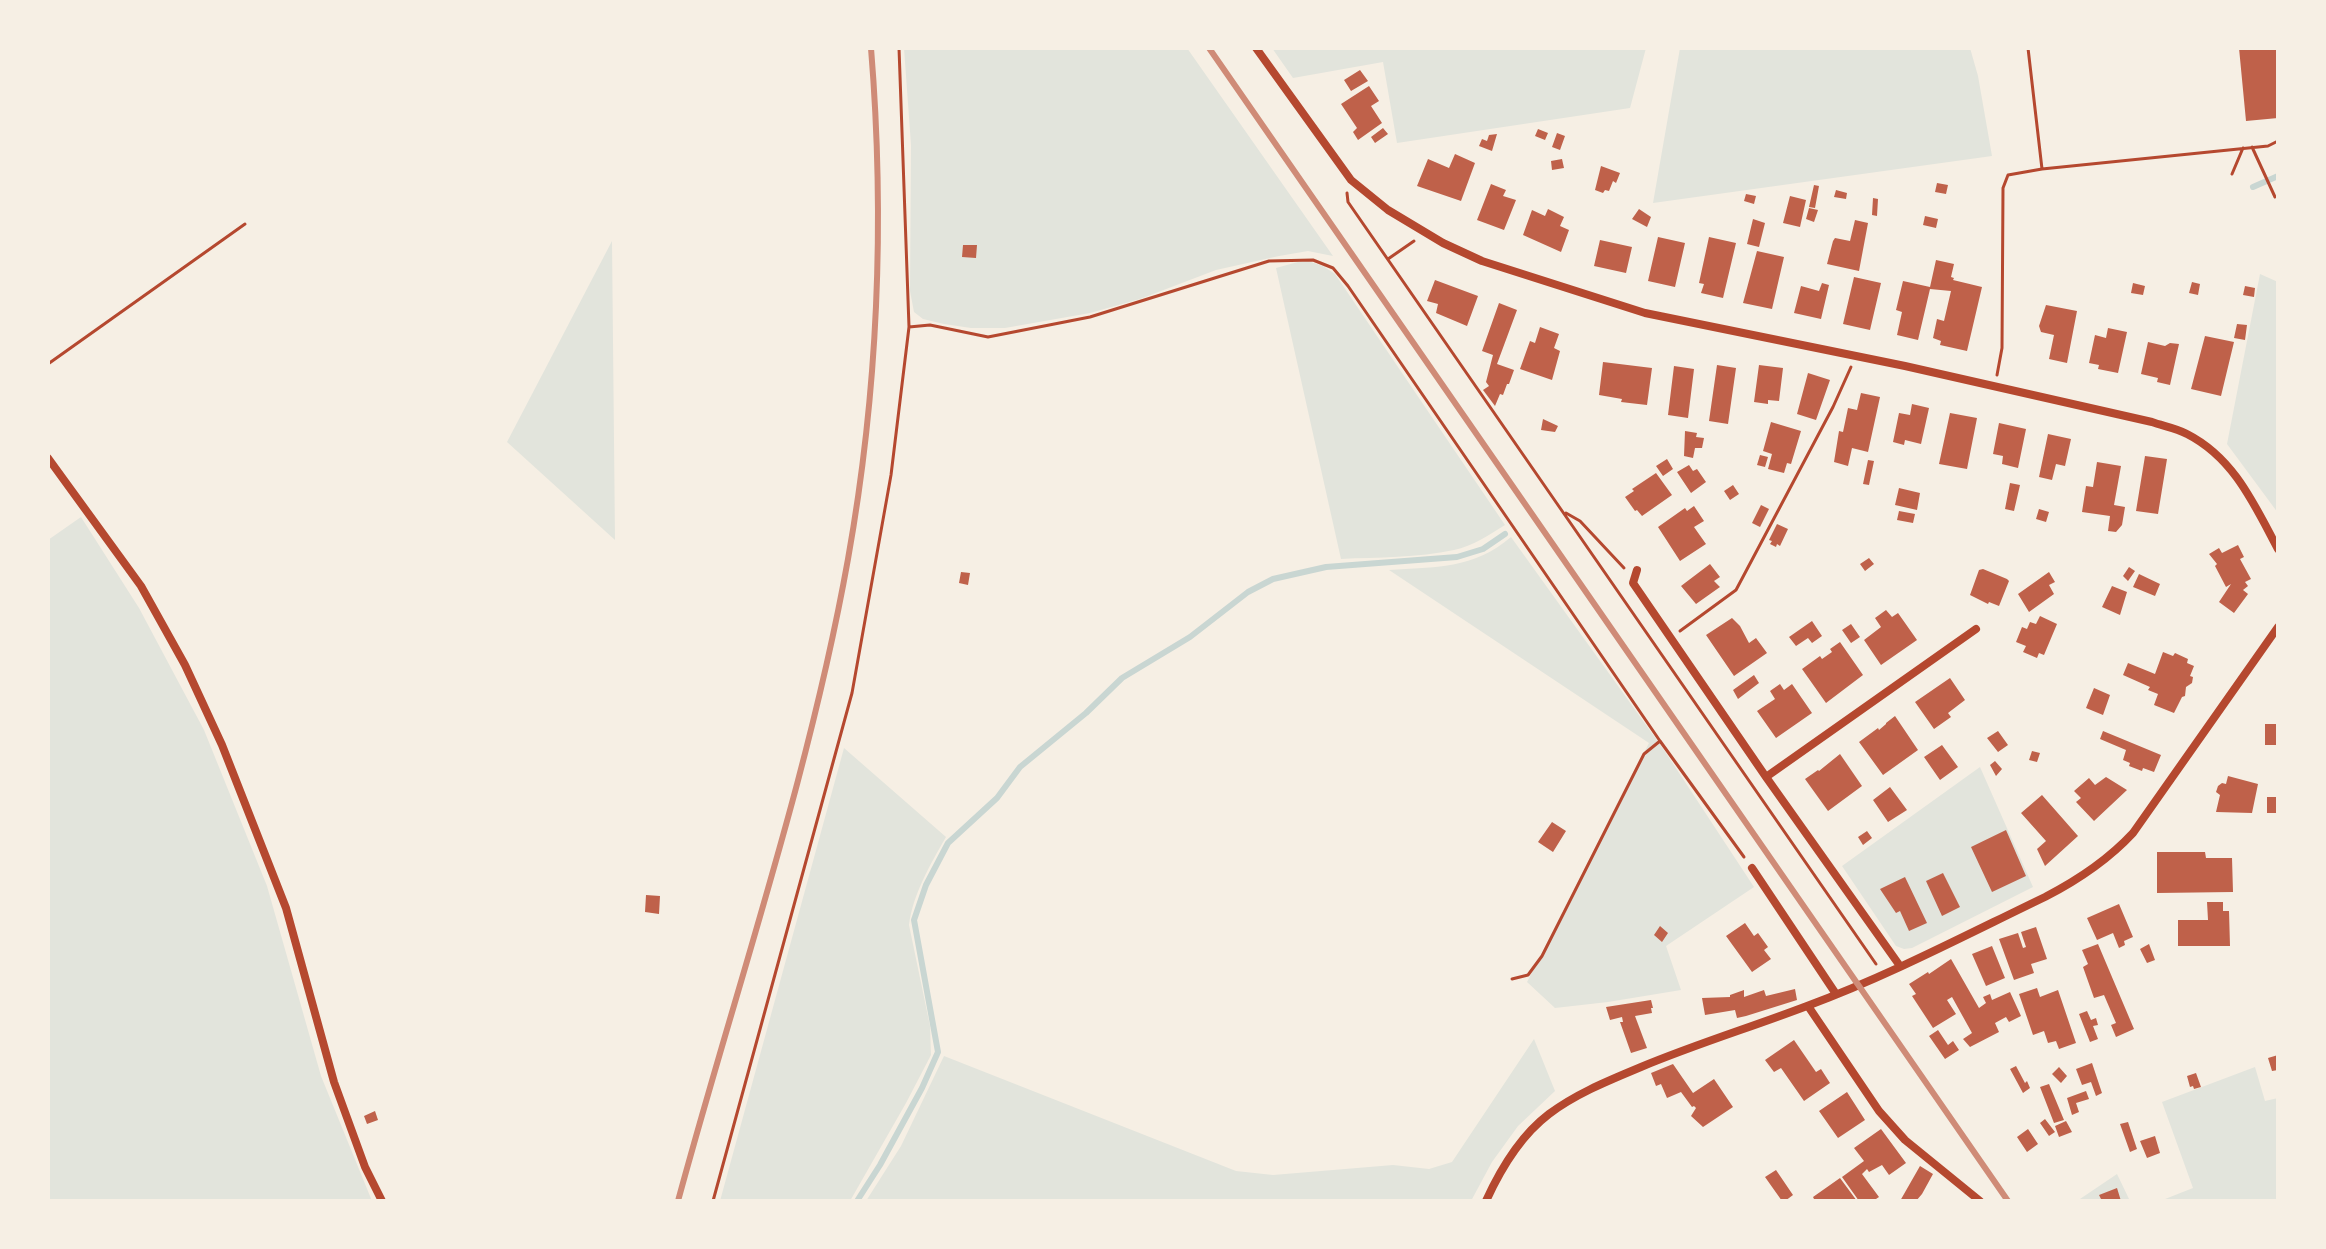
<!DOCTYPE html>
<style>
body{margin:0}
#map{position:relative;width:2326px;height:1249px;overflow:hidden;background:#f6efe4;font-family:"Open Sans",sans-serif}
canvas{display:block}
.frame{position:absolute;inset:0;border:50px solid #f6efe4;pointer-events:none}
</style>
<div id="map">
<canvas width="2326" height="1249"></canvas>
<div class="frame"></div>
</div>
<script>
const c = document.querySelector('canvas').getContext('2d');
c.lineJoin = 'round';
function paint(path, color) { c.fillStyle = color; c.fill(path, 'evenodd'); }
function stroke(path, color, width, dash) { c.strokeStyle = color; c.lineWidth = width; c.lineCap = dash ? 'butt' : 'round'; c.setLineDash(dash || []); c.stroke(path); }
paint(new Path2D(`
 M904 48H1187L1333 256 1308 251 1279 256 1216 270 1140 299 1090 313 1005 328H971L944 324 923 319 914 312 910 291 911 145Z
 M1272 48H1646L1630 108 1397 143 1383 62 1293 78Z
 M1680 48H1970L1978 76 1992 156 1653 203Z
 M612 241 615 540 507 442Z
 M1305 260 1323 266 1335 274 1505 525C1489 535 1473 546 1454 550 1418 558 1378 557 1341 559L1276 268Z
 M2260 274 2278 282V513L2227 444Z
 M81 517 139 608 204 730 267 886 321 1076 372 1201H48V540Z
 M1511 537 1664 750 1754 887 1666 946 1681 990 1608 1002 1555 1008 1527 982 1649 743 1389 570C1435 567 1474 569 1511 537Z
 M844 748 946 837C930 865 913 894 909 925L930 1026 931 1055 906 1103 850 1201H720Z
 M1980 767 2033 887 1912 948 1904 949 1896 946 1842 866Z
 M1534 1039 1555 1091 1518 1126 1492 1162 1471 1201H866L901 1146 944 1056 1236 1171 1273 1175 1393 1165 1429 1169 1452 1162Z
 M2255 1067 2265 1101 2278 1098V1201H2160L2193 1188 2162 1102Z
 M2117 1174 2130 1201H2077Z`), '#e2e4dc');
stroke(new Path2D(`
 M2253 187 2278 176
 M857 1201 880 1165 922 1088 938 1052 914 920 926 885 948 843 997 798 1020 767 1086 713 1122 678 1190 637 1248 592 1273 579 1326 567 1457 557 1483 549 1505 534`), '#c9d6d2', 6);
paint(new Path2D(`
 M2239 48H2278V118L2246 121Z
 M1360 70 1368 81 1351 91 1344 80Z
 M1369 86 1379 101 1371 106 1382 123 1358 140 1353 132 1357 128 1341 104Z
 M1383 128 1388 134 1375 143 1371 137Z
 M1538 129 1548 133 1545 140 1535 136Z
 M1557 133 1565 136 1560 150 1552 147Z
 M1497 134 1492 151 1479 146 1482 139 1487 141 1489 135Z
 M1455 154 1475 163 1461 201 1417 186 1428 159 1449 168Z
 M1562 159 1564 168 1552 170 1551 161Z
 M1601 166 1620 173 1616 183 1613 181 1609 191 1605 190 1603 193 1595 190Z
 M1937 183 1948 185 1946 194 1935 192Z
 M1491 184 1506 190 1503 196 1516 200 1504 230 1477 220Z
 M1814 185 1819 186 1815 208 1809 207Z
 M1836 190 1847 193 1846 199 1834 197Z
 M1746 194 1756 196 1754 204 1744 201Z
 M1790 196 1806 200 1800 227 1783 223Z
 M1873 198 1878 199 1877 216 1872 215Z
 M1809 208 1818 210 1814 222 1806 219Z
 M1548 209 1564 217 1560 226 1569 230 1561 252 1523 235 1532 210 1545 216Z
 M1639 209 1651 217 1647 227 1632 219Z
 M1925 216 1938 219 1936 228 1923 225Z
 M1753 219 1765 223 1759 247 1747 244Z
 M1855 220 1868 223 1859 271 1827 264 1833 241 1835 238 1850 241Z
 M1658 237 1685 243 1675 287 1648 281Z
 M1709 237 1736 243 1723 298 1701 293 1704 284 1699 283Z
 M1600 240 1632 247 1626 273 1594 266Z
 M963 245H977L976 258 962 257Z
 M1757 251 1784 257 1772 309 1743 303Z
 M1936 260 1954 264 1951 277 1954 278 1953 280 1982 287 1967 351 1940 345 1941 341 1933 338 1937 319 1944 321 1951 291 1930 289 1918 340 1897 335 1902 312 1896 310 1903 281 1930 287Z
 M1854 277 1881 283 1870 330 1843 324Z
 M1435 280 1478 296 1467 326 1436 313 1438 304 1427 301Z
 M2192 282 2200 284 2198 295 2189 293Z
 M1822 283 1829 285 1821 319 1794 313 1801 286 1819 291Z
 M2133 283 2145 286 2143 295 2131 293Z
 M2245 286 2255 288 2254 297 2243 295Z
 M1499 303 1517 310 1497 364 1514 370 1509 384H1507L1503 395 1500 394 1495 406 1483 390 1489 386 1486 382 1493 355 1482 351Z
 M2046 305 2077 311 2067 363 2049 359 2054 335 2041 332 2039 326Z
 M2237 324 2247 325 2245 340 2234 338Z
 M1540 327 1559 334 1554 348 1560 351 1552 380 1520 369 1530 341 1535 343Z
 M2108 328 2127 332 2118 373 2098 369 2099 365 2089 363 2095 335 2106 338Z
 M2205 336 2234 342 2221 396 2191 389Z
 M2148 342 2165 346 2170 343 2179 344 2170 385 2157 382 2158 378 2141 374Z
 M1603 362 1652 368 1647 405 1621 402 1622 399 1599 395Z
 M1717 365 1736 368 1728 424 1709 421Z
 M1759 365 1783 368 1779 401 1768 400V404L1754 402Z
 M1674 366 1694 369 1688 418 1668 415Z
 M1808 373 1830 380 1816 420 1797 414Z
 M1861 393 1880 397 1868 452 1852 448 1848 466 1834 462 1839 431 1843 432 1848 408 1857 410Z
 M1912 404 1929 408 1921 444 1905 440 1904 445 1893 442 1899 413 1910 415Z
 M1950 413 1977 418 1967 469 1939 464Z
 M1543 419 1558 426 1555 432 1541 430Z
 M1771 422 1801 431 1791 464 1787 463 1784 473 1768 469 1772 454 1763 451Z
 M1999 423 2026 429 2018 468 2002 464 2003 456 1993 454Z
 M1685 431 1697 433 1696 437 1704 438 1702 448H1695L1693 458 1684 456Z
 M2048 434 2071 439 2065 466 2056 464 2052 480 2039 477Z
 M1760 455 1768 457 1765 467 1757 465Z
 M2145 456 2167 459 2158 514 2136 511Z
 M1667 459 1673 469 1663 476 1656 466Z
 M1868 460 1874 461 1869 485 1863 484Z
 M2097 462 2121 466 2114 505 2125 507 2122 525 2116 532 2108 531 2110 516 2082 512 2086 486 2093 487Z
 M1689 465 1693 471 1697 469 1706 482 1691 493 1677 472Z
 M1656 473 1672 495 1642 516 1637 510 1635 511 1625 497 1634 491 1632 489Z
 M2010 483 2020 485 2014 511 2005 509Z
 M1733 485 1739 494 1730 500 1724 491Z
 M1899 488 1920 493 1917 510 1895 505Z
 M1761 505 1769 509 1760 527 1752 523Z
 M1694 506 1704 521 1694 527 1706 544 1680 561 1658 527 1685 508 1687 511Z
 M2039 509 2049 512 2046 522 2036 519Z
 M1899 511 1915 514 1913 523 1897 520Z
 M1777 524 1788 529 1780 546 1777 544 1776 547 1770 544 1772 541 1769 540Z
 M2238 545 2244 557 2240 559 2251 579 2245 582 2248 586 2243 590 2248 594 2234 613 2219 602 2231 584 2226 587 2215 566 2217 564 2209 554 2219 548 2222 553Z
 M1869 558 1874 564 1865 571 1860 564Z
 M1710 564 1720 577 1714 581 1720 587 1696 604 1681 586Z
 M2129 567 2135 571 2128 581 2123 576Z
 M1983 569 2007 579 2009 581 1999 606 1989 602 1988 604 1970 595 1979 570Z
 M961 572 970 573 968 585 959 583Z
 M2049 572 2055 582 2049 585 2054 594 2029 612 2018 594Z
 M2139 574 2160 584 2155 596 2133 587Z
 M2112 586 2127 592 2120 615 2102 607Z
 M1886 610 1892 617 1898 613 1917 640 1881 665 1864 640 1881 627 1875 618Z
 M2040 616 2057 624 2044 655 2039 653 2037 658 2023 652 2026 646 2016 642 2022 627 2027 629 2030 622 2036 624Z
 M1732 618 1740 626 1749 643 1756 638 1767 653 1734 676 1706 635Z
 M1812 621 1822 636 1812 643 1808 638 1796 646 1789 637Z
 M1851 624 1860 637 1851 643 1842 630Z
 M1840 642 1863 675 1826 703 1802 669 1820 656 1822 659 1832 652 1830 649Z
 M2163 652 2173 656 2175 653 2188 659 2187 663 2194 666 2190 676 2193 677 2192 683 2186 687 2185 696 2182 697 2174 713 2154 705 2158 694 2148 690 2150 687 2123 675 2128 663 2155 674Z
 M1754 675 1759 683 1738 699 1733 690Z
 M1950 678 1965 700 1948 713 1951 717 1934 729 1915 702Z
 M1780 684 1784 690 1792 684 1812 713 1776 738 1757 711 1775 699 1770 691Z
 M2094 688 2110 695 2103 715 2086 708Z
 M1895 716 1918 750 1883 775 1859 742 1878 728 1879 730 1886 724V723Z
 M2265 724H2278V745H2265Z
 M1998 731 2008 745 1998 752 1987 738Z
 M2103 731 2161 755 2154 772 2143 768 2142 771 2129 766 2130 763 2123 760 2126 750 2100 739Z
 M1942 745 1958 767 1940 780 1924 757Z
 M2032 751 2040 753 2037 762 2029 760Z
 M1840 754 1862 786 1828 811 1805 779 1818 770 1819 771Z
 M1995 761 2002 769 1996 776 1990 765Z
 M2228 776 2258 784 2252 813 2216 812 2220 795 2216 792 2218 786 2222 783 2226 784Z
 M2106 777 2127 790 2094 821 2076 802 2081 798 2074 791 2089 778 2095 785Z
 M1890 787 1907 810 1888 822 1873 800Z
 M2042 795 2078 836 2045 866 2037 849 2046 841 2021 813Z
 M2267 797H2278V813H2267Z
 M1552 822 1566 831 1553 852 1538 842Z
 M2006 830 2026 876 1992 892 1971 847Z
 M1867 831 1872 838 1863 845 1858 837Z
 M2157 852H2205L2206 858H2232L2233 892 2157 893Z
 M1943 873 1960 907 1942 916 1926 881Z
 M1905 877 1927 923 1909 931 1900 911 1896 913 1880 889Z
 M646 895 660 896 659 914 645 912Z
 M2207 902H2223V911H2229L2230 946H2178V920H2208Z
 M2119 904 2133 937 2124 941 2125 945 2119 948 2113 933 2097 940 2087 918Z
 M1745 923 1754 936 1758 933 1768 947 1764 950 1771 959 1752 972 1726 936Z
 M1660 926 1668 933 1662 942 1654 935Z
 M2036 927 2047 959 2031 964 2034 973 2014 980 1999 939 2018 933 2023 948 2026 947 2021 932Z
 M2098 944 2134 1029 2116 1037 2111 1025 2116 1023 2104 995 2094 998 2083 967 2088 964 2082 950Z
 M2149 944 2155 960 2147 963 2140 949Z
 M1992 946 2005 978 1986 986 1972 954Z
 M1951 959 1979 1008 1986 1003 1983 997 1990 994 1992 1000 2010 992 2021 1016 2009 1022 2006 1017 1995 1023 1999 1032 1970 1047 1963 1039 1972 1033 1952 997 1947 1000 1956 1014 1933 1028 1912 996 1916 994 1909 984 1928 972 1929 974Z
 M2037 988 2040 997 2058 990 2076 1043 2059 1049 2056 1041 2048 1043 2044 1031 2033 1035 2019 994Z
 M1795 989 1797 1000 1746 1016 1737 1018 1735 1010 1705 1015 1702 998 1730 997V995L1744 990V997L1764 990 1766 996Z
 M1651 1000 1653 1008H1651L1652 1013 1635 1016 1647 1048 1631 1053 1620 1022H1623L1622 1017 1610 1020 1606 1007Z
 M2087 1011 2091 1020 2096 1018 2098 1025 2093 1026 2098 1039 2090 1042 2079 1014Z
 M1938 1030 1948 1045 1953 1041 1959 1050 1945 1059 1929 1036Z
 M1794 1040 1816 1072 1821 1069 1830 1083 1804 1101 1781 1068 1774 1072 1765 1060Z
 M2278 1055V1070L2272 1071 2268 1058Z
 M2092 1063 2102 1093 2096 1096 2091 1082 2082 1085 2076 1069Z
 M1673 1064 1693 1093 1714 1079 1733 1107 1703 1127 1691 1116 1696 1108 1694 1106 1692 1107 1681 1092 1667 1098 1661 1084 1656 1086 1651 1073Z
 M2016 1066 2025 1083 2027 1081 2030 1088 2023 1093 2010 1069Z
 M2059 1067 2067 1076 2061 1083 2052 1074Z
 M2196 1073 2201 1087 2194 1089 2193 1086 2190 1087 2187 1076Z
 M2049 1084 2064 1120 2054 1123 2040 1087Z
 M2086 1091 2089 1099 2076 1103 2079 1112 2072 1115 2067 1098Z
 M1847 1092 1865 1120 1838 1138 1819 1111Z
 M375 1111 378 1120 367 1124 364 1116Z
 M2045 1119 2055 1132 2049 1136 2040 1123Z
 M2066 1121 2072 1132 2059 1137 2055 1126Z
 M2128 1122 2137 1149 2130 1152 2120 1124Z
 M1881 1129 1906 1163 1889 1175 1882 1165 1869 1172 1867 1169 1862 1174 1879 1197 1873 1201H1859L1842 1177 1864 1161 1854 1148Z
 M2028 1129 2038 1144 2027 1152 2017 1137Z
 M2155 1136 2160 1153 2147 1158 2140 1141Z
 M1920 1166 1933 1174 1922 1194 1916 1201H1900Z
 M1776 1170 1793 1195 1785 1201H1782L1765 1177Z
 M1840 1178 1857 1201H1815L1813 1197Z
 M2117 1188 2121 1201H2102L2099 1195Z`), '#bf614a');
stroke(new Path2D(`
 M2028 48 2042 169
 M2252 147 2275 197
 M2232 174 2243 148
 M1347 193 1348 202 1876 964
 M1388 259 1414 241
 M909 327 930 325 988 337 1090 317 1269 261 1313 260 1333 268 1348 286 1660 741 1744 857
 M48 364 245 224
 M1997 375 2002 348 2003 188 2008 175 2042 169 2268 146 2278 141
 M1566 513 1580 521 1624 568
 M1680 631 1736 590 1833 407 1851 367
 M1512 979 1528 975 1542 956 1644 754 1660 741
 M713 1201 852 693 891 475 909 327 899 48`), '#b5482f', 3);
stroke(new Path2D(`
 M1256 48 1351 180 1388 210 1443 243 1482 261 1645 313 1905 366 2152 422C2163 426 2176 428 2187 434 2234 458 2254 504 2278 549
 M48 458 141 586 185 665 222 745 286 908 334 1082 365 1167 382 1201
 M1637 570 1633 583 1766 777 1900 966
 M1766 777 1976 629
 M1752 868 1836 994
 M1808 1006 1879 1111 1905 1140 1980 1201
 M1486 1201C1501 1168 1520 1136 1549 1114 1577 1093 1610 1080 1641 1067 1696 1044 1752 1027 1807 1006 1888 976 1966 935 2045 897 2078 880 2107 861 2133 833L2278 627`), '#b5482f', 8);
stroke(new Path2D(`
 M1209 48 2008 1201
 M678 1201C736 987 809 777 848 559 878 391 885 219 871 48`), '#cf8b77', 6);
</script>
